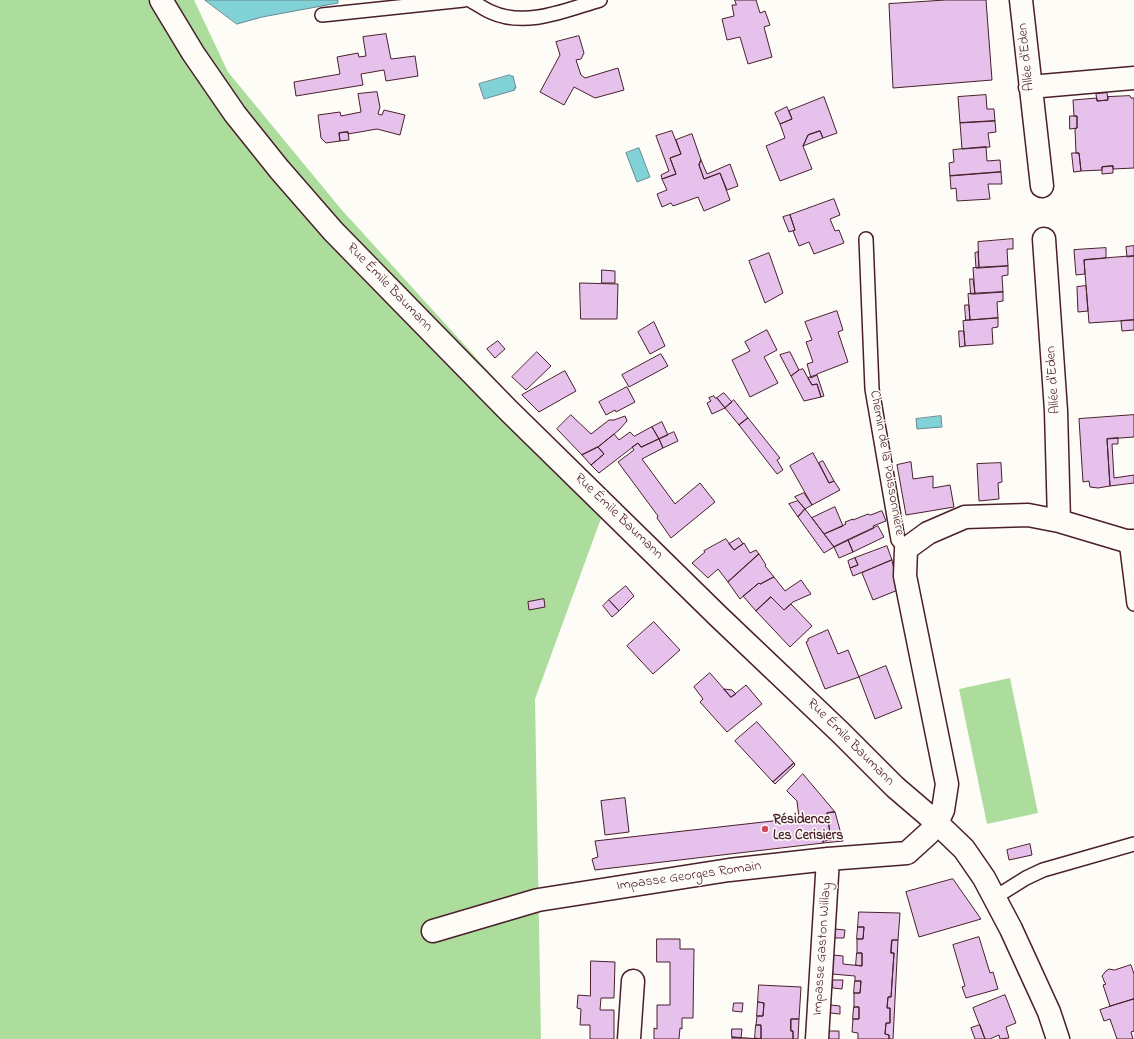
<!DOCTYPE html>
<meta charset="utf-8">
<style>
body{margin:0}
canvas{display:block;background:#fdfcf7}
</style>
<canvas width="1134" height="1039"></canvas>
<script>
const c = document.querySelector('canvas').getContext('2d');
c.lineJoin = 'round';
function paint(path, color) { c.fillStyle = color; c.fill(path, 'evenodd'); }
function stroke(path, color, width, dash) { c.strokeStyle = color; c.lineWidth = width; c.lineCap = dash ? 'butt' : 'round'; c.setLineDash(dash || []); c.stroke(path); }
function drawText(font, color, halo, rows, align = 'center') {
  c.font = font + ' "Indie Flower",sans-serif'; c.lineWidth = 3; c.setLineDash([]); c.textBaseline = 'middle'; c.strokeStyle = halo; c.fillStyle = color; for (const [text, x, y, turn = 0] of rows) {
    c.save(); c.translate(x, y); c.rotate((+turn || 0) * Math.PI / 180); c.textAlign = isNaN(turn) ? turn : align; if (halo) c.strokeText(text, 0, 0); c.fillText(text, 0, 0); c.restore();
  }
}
paint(new Path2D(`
 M0 0H194L228 72 341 209 607 502 535 699 541 1039H0Z
 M1010 678 1038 813 987 824 959 689Z`), '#addd9d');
const water = new Path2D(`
 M205 0H338V3L262 17 237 24Z
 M510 75 511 76H513L516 88H514L515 90 484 99 479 84Z
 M639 148 650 177 637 182 626 153Z
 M941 416 942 427 917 429 916 419Z`);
paint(water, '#80d2d6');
stroke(water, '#6a8a92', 1);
const building = new Path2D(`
 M735 0H756L760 13 765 11 770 25 764 27 772 57 748 64 740 37 727 40 722 19 734 16 732 5H736Z
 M946 0H986L992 80 893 88 889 4Z
 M386 34 391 59 415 56 418 76 386 81 384 70 361 74 363 85 296 96 294 82 340 74 337 57 358 53 359 57 366 56 363 37Z
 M579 36 584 53 581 59 576 60 581 75 585 78 618 68 624 90 595 98 574 87 564 105 540 92 560 55 556 42Z
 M377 92 380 107 378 114 382 115 384 110 405 115 400 135 377 129 348 134V132L339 133 340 141 326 143 321 138 318 115 340 112 341 116 361 112 358 94Z
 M1107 93 1108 100 1097 101 1096 94Z
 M986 95 987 109H994L995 121 960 123 958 97Z
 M1130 96 1131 98H1134V168L1113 169V166L1102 167V170L1081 171 1079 153H1076L1075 129 1077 128V116H1074L1073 100 1097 98V101L1108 100V97Z
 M824 97 837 133 823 138 820 131 808 135 803 146 812 169 780 181 766 146 785 138 780 124 792 119 789 111Z
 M787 107 792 119 780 124 775 113Z
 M1070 116H1077V128L1070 129Z
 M995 121 996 132 988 133 990 147 962 149 960 123Z
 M672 131 681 154 670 158 676 174 662 179 661 175 669 171 656 136Z
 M820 131 823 138 803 146 808 135Z
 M348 132 349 140 340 141 339 133Z
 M692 134 701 160 699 165 704 179 720 173 730 200 704 211 698 197 673 206 671 203 662 207 657 194 667 190 662 179 676 174 670 158 681 154 676 140Z
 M986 147 987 161 1000 160 1001 172 950 176 949 163 954 162 953 150Z
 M1072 153H1079L1081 171 1074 172Z
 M701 160 707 174 730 164 738 186 727 190 720 173 704 179 699 165Z
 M1113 166V173L1102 174V167Z
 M1001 172 1002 184H988L990 199 957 201 956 188 951 189 950 176Z
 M834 199 840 215 830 219 835 231 839 230 844 243 814 254 809 242 799 246 793 231 795 230 790 215Z
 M790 215 795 230 789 232 783 217Z
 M1013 239V249H1007L1008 266 979 268 978 242Z
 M1134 246V256L1127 257 1126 247Z
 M1106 248V258L1084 260 1085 274 1076 275 1074 250Z
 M978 252 979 268H976L975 253Z
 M769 253 783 293 765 303 749 261Z
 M1134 256V320L1089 323 1084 260Z
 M1008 266V275L1002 276 1003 292 975 294 973 268Z
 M602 270 615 271V283H602Z
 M970 279H973L975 294H971Z
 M580 283 618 284 617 319H581Z
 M1086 286 1088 311 1078 312 1077 287Z
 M1003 292V301L997 302 998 318 970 320 968 294Z
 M965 305H969L970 320H966Z
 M837 311 843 330 838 332 848 362 817 374V375L811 378 807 364 813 362 806 342 812 340 805 322Z
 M998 318V327L992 328 993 344 965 346 963 321Z
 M1134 320V330L1122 331 1121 321Z
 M654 322 665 346 650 354 638 332Z
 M767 330 777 350 764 357 778 383 750 397 732 360 750 351 745 342Z
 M959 331H964L965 346 960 347Z
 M498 341 505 349 495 358 487 349Z
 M537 352 551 366 526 390 512 377Z
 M790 352 799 370 791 376 780 355Z
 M661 354 668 366 629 387 622 375Z
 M803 369 812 385 817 384 821 397 804 401 791 376 799 370Z
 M565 371 576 391 539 412 522 395Z
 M817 375 824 396 821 397 817 384 812 385 808 378Z
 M627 387 635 402 616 412 615 410 606 415 599 402Z
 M724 393 732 402 725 408 717 398Z
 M714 396 715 398H717L725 408 712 414 707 403 711 401 709 398Z
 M734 400 748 418 739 425 725 408Z
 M571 415 591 434 609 420H614L625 416 627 421 619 430 598 447 582 455 557 429Z
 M1134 415V437L1107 439 1110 486 1098 488 1090 487 1089 481 1083 482 1079 419Z
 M748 418 780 458 777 460 783 470 777 474 739 425Z
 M662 422 668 435 659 439 652 427Z
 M652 427 659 439 641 447 638 443 599 473 591 465 604 454 598 447 614 434 619 440 630 432 634 436Z
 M674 432 678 441 663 448 659 439Z
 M1118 438V444H1112L1114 478 1134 475V483L1110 486 1107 439Z
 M659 439 663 448 642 459 675 504 700 483 715 502 671 538 657 518 658 516 618 462 634 450 632 447 638 443 641 447Z
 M598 447 604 454 591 465 582 455Z
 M813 453 829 483 834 481 840 490 812 505 790 466Z
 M823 461 834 481 829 483 819 463Z
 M911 462 913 479 933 476V488L950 485 954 507 906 515 897 465Z
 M1001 463 1002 482 998 483 999 499 979 501 977 464Z
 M804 493 812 505 805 509 795 497Z
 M798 501 805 509 798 517 789 504Z
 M835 507 843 526 824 534 812 518Z
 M805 509 812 518 834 547 824 553 798 517Z
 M882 511 886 521 873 526 874 528 834 547 824 534 846 524 845 522 853 519V520L868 514 870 515Z
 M878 526 884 537 853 552 848 540Z
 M739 538 743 544 734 550 729 544Z
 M726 539 734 550 744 543 750 553 756 550 759 554 728 582 718 569 708 578 692 563 705 552 704 551Z
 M848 540 853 552 839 558 834 547Z
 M887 546 892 560 853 576 850 568 858 565 855 558Z
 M759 554 766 565 765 566 774 577 760 584 759 583 740 599 728 582Z
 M855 558 858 565 850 568 848 561Z
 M892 560 898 590 873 600 862 573Z
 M774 577 785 591 801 580 811 594 793 602 784 610 771 597 756 611 743 596 759 583 760 584Z
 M626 586 634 596 619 611 609 600Z
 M771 597 784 610 791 604 812 626 790 647 756 611Z
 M544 599 545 607 529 610 528 602Z
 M609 600 619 611 612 617 603 606Z
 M654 622 680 650 653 674 627 646Z
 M828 630 838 654 848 650 859 677 825 689 806 642 808 641V639Z
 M886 666 902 708 875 719 859 677Z
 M710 673 731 697 746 685 762 704 727 732 700 702 703 699 694 687Z
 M724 689 732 690 736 694 731 697Z
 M757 722 794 763 773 782 735 741Z
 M794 763 795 765 775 784 773 782Z
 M803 774 835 812 827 813 831 840 823 841V843L595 870 592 859 598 857 595 841 799 818 797 801 787 791Z
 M625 798 629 832 605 835 601 801Z
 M835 812 843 841 823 843V841L831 840 827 813Z
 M1030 844 1032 855 1009 860 1007 850Z
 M953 879 981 919 919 937 906 892Z
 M859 912 900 913 898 940H892L891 953H894L891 997H888L887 1008H890V1023H886L885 1034 889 1035V1039H858V1033L852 1032 853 1019H859V1007H854V993H860L861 981H855V976L832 974 833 955 843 956V964L862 966V953H857V939H863L864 927H858Z
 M858 927H864L863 939H857Z
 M835 929 845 930 844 938H835Z
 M979 937 990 973 993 972 998 989 966 998 962 987 965 986 953 945Z
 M657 939H680V949H694L693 1018H682V1029L680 1028 679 1039H654V1028L657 1029V1005H670V962H657Z
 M892 940H898L893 1039H889V1035L885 1034 886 1023H890V1008H887L888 997H891L894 953H891Z
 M857 953H862V966L856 965Z
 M591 961 615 962 614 998H601L600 1010H614V1039H590V1025H580L581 1009 577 1008 578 995 590 996Z
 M1131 965 1134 974V999L1110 1006 1103 985 1106 984 1105 983 1102 976 1106 971 1109 969 1114 970Z
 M833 980H843L842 989 833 988Z
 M855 981H861L860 993H854Z
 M759 985 801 987 799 1019H791V1031H793V1039H732V1037L761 1039V1025H756L757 1016H763L764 1003 758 1002Z
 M1005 995 1016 1023 1006 1027 1009 1038 1000 1039 999 1035 990 1039H985L973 1008Z
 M1134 999V1031L1131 1032 1133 1039H1117L1110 1019 1104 1021 1100 1010Z
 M758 1002 764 1003 763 1016H757Z
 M734 1003H743L742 1012 733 1011Z
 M830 1005 840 1006V1014L830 1013Z
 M854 1007H859V1019H853Z
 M791 1019H799L798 1039H793V1031H791Z
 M756 1025H761V1039L755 1038Z
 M980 1025 985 1039H975L971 1028Z
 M732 1029H742L741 1038 732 1037Z
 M829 1031H839V1039H829Z`);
paint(building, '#e5c1ec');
stroke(building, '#4a1f2b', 1);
const lane = new Path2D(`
 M470 0C477 4 484 9 491 12 526 28 566 10 600 0
 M322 15 464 0
 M866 239 872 389 898 540 906 549
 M1126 541 1134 604
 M994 898 1026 878 1043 870 1134 844`);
const street = new Path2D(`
 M161 0 193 53 235 114 279 169 333 231 508 410 718 616 841 733 895 787 937 823 964 849 984 878 1011 929 1049 1012 1058 1039
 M1021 0 1042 186
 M1030 87 1134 78
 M1044 239 1056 411 1059 521
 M433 931 538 900 729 870 828 859 907 853 929 833 937 823 943 810 947 784 905 576 906 549 928 533 965 517 1028 515 1059 521 1126 541H1134
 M629 1039 633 981
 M817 1039 828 859`);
stroke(lane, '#4a1f2b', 16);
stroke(street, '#4a1f2b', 25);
stroke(lane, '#fdfcf7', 13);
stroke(street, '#fdfcf7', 22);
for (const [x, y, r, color] of [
 [765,829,4,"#d1495b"]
]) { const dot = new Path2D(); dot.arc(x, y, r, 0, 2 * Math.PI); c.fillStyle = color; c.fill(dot); stroke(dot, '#fdfcf7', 1.5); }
drawText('14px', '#4a1f2b', '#fdfcf7', [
 ["Allée d'Eden",1027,57,-96],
 ["Rue Émile Baumann",389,288,46],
 ["Allée d'Eden",1054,380,-94],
 ["Chemin de la Poissonnière",886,463,80],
 ["Rue Émile Baumann",618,517,44],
 ["Rue Émile Baumann",850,743,45],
 ["Impasse Georges Romain",689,877,-8],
 ["Impasse Gaston Willay",823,949,-86]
]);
drawText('bold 14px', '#4a1f2b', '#fdfcf7', [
 ["Résidence",773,821],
 ["Les Cerisiers",773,837]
], 'left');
</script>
